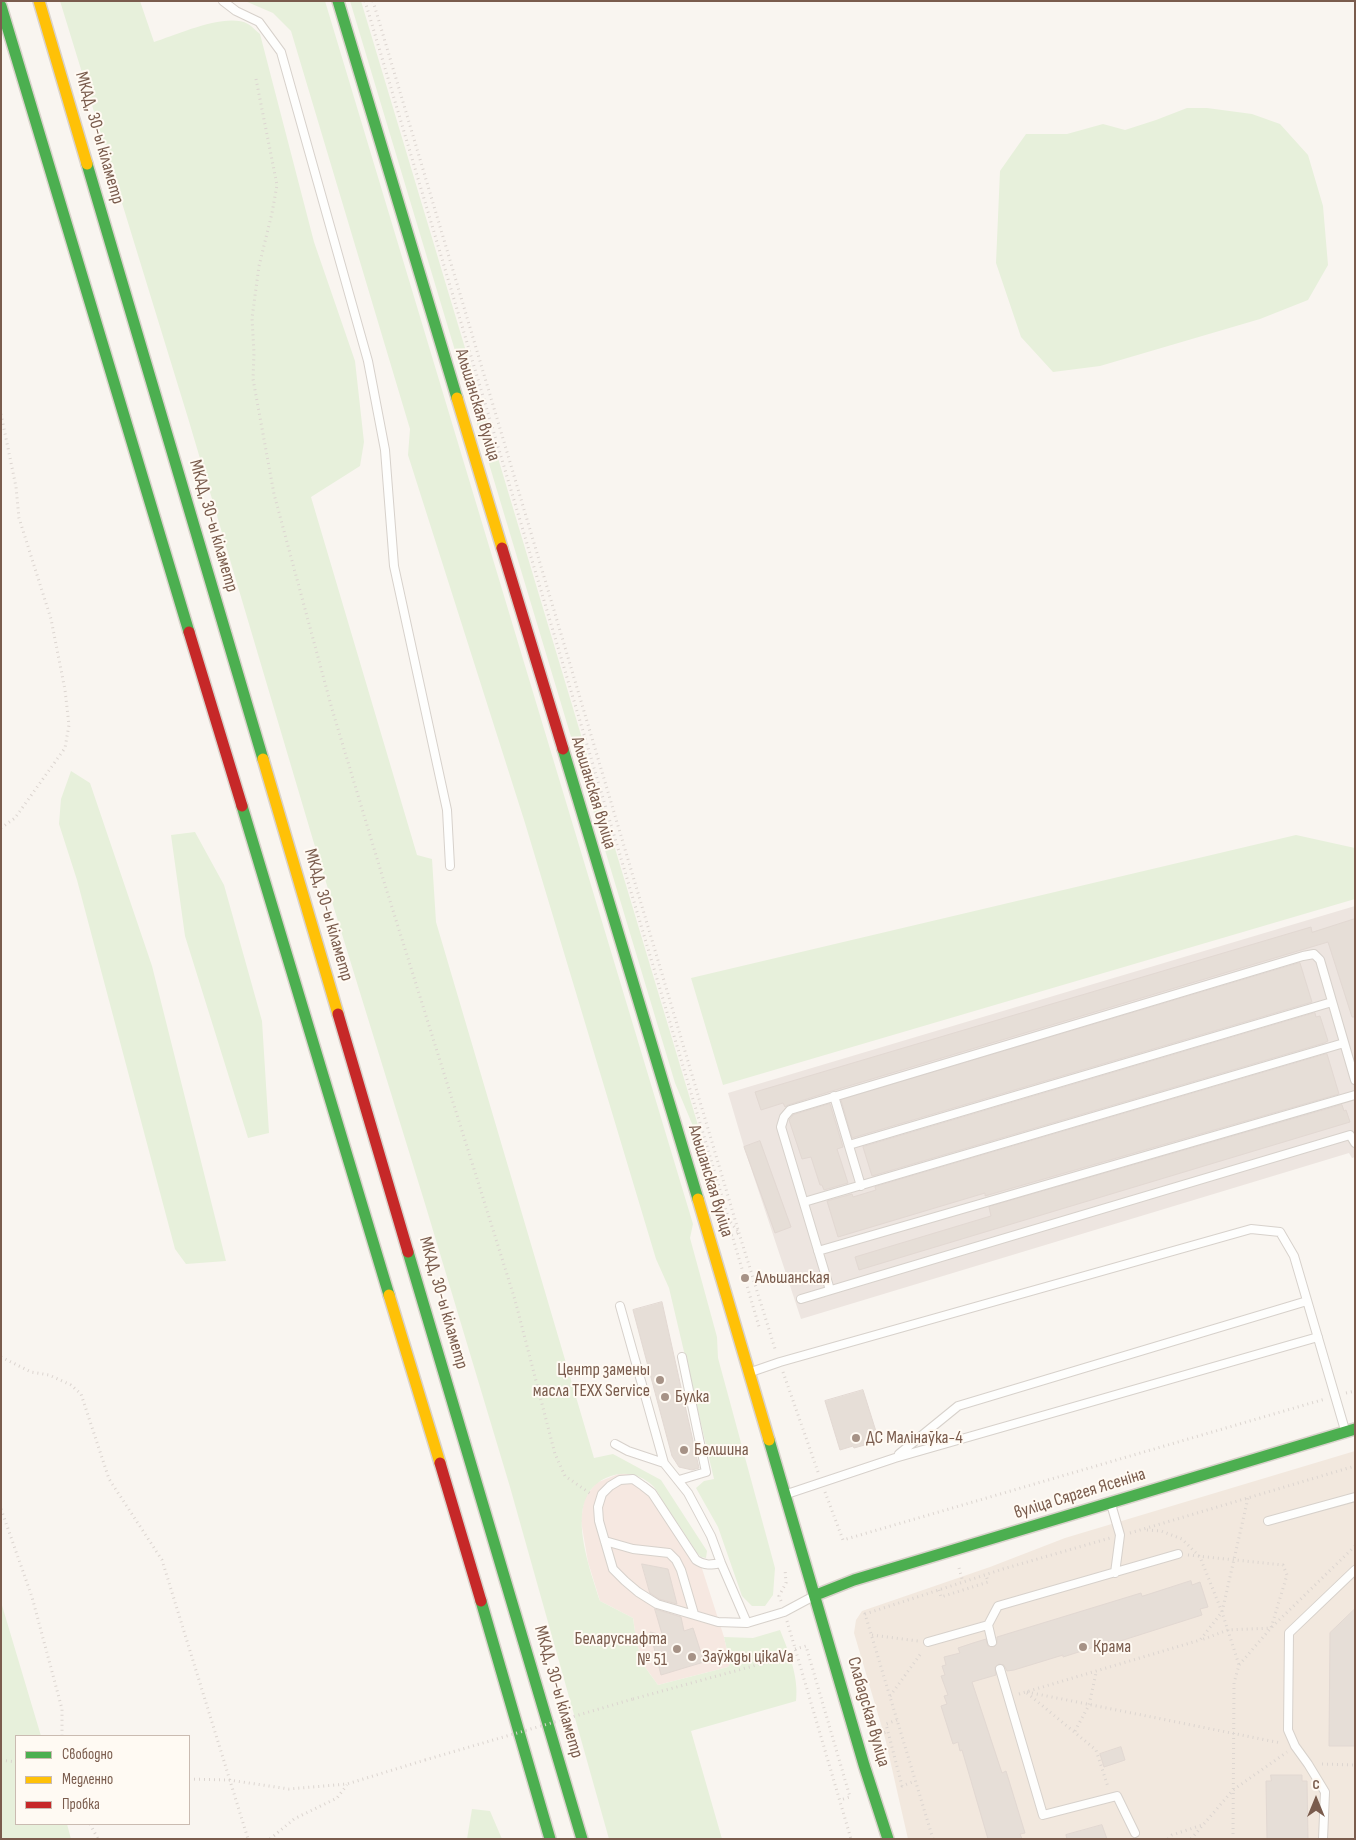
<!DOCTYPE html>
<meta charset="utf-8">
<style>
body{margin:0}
#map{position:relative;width:1356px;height:1840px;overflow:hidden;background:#f9f5f0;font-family:"Sofia Sans Condensed",sans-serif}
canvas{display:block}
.frame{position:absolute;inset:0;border:2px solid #7a5c4d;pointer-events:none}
.legend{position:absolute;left:15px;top:1735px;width:175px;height:90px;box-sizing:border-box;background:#fffaf3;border:1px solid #cabbb1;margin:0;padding:6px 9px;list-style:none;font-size:15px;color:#7a5c4d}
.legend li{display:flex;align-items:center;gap:10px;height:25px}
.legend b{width:25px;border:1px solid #cabbb1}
.north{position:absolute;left:1291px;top:1775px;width:50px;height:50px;-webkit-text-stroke:4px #fffaf3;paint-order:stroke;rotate:0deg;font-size:14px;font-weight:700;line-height:20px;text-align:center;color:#7a5c4d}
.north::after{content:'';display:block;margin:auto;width:18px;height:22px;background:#7a5c4d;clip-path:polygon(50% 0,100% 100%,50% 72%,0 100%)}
</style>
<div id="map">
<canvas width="1356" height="1840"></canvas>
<div class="frame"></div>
<ul class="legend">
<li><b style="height:6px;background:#4caf50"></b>Свободно</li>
<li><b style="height:6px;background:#ffc107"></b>Медленно</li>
<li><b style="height:6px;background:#c62828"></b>Пробка</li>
</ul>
<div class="north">С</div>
</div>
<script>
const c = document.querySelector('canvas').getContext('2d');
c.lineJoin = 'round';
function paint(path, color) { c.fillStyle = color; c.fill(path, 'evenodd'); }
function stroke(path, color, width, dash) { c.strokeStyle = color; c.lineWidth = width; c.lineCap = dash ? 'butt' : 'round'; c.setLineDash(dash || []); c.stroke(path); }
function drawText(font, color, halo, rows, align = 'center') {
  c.font = font + ' "Sofia Sans Condensed",sans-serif'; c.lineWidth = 4; c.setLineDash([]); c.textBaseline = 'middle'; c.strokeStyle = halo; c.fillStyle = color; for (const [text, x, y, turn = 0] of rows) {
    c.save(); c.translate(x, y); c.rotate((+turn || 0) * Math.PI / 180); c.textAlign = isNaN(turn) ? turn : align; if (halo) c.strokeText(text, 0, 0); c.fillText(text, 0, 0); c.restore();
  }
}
paint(new Path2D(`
 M1355 1451V1839H908L885 1738 854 1633 856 1620 862 1611 990 1567 1065 1538Z`), '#f2e8de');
paint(new Path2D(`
 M621 1473 633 1474 653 1487 697 1553 724 1637 730 1664 728 1667 658 1685 642 1663 636 1639 633 1618 600 1601 588 1562 581 1521 584 1499 596 1483Z`), '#f6e8e1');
paint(new Path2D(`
 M1355 906V1157L1352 1158 1349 1153 801 1319 744 1147 728 1093Z`), '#ede5e0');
paint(new Path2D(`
 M60 1H140L154 42C177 35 226 12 248 24 252 26 256 31 260 34L314 242 355 361 364 442 360 466 311 497 417 855 432 859 436 922 594 1458 613 1454 661 1480 707 1551 706 1558 701 1557 697 1553C687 1537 676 1521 665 1505 661 1499 658 1491 653 1486 641 1475 626 1471 611 1476 560 1493 589 1565 600 1601L633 1618 636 1639 642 1663 658 1685 728 1667 730 1664 724 1637 753 1638 780 1630C789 1652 799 1678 796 1701L691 1731 722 1839H609L510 1487 426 1207 313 840 188 418Z
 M245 1H325L693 1224 690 1238 717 1337 718 1358 775 1568 773 1595 765 1606H752L742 1596 718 1527 696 1488 704 1481 714 1479 669 1288 656 1259 525 823 408 455 410 429 291 31 273 13Z
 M350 1H361L703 1142 700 1143 675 1083Z
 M1187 108H1207L1252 114 1280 124 1308 155 1323 206 1328 265 1308 300 1260 319 1100 366 1053 372 1021 337 996 263 1000 171 1026 134H1067L1103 124 1125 130 1156 120Z
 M71 771 90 783 152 966 226 1261 186 1264 175 1249 77 880 59 824 61 799Z
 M195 832 224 885 262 1021 269 1133 248 1138 185 936 171 835Z
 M1296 835 1355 848V899L723 1085 691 978Z
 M1 1602 41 1736H16V1824H67L71 1839H1Z
 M472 1809 490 1811 502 1839H467Z`), '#e7f0db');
const building = new Path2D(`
 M1355 919V1017H1352L1328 942 832 1091 788 1105 785 1107 783 1103 761 1110 755 1092 1311 927 1312 932Z
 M1300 963 1312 1002 852 1138 841 1100Z
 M1315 1013 1316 1017 1320 1016 1328 1041 1324 1043 872 1176 863 1147Z
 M1327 1054 1339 1094 985 1196V1193L838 1237 827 1201 852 1194 853 1197 876 1190 875 1187Z
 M830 1104 843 1147 837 1149 848 1183 824 1190 822 1185H820L811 1157 802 1159 789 1120 793 1115Z
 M1342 1105 1344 1111 1346 1110 1350 1122 859 1270 855 1257 991 1216 989 1207Z
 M760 1141 791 1227 775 1233 744 1147Z
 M662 1302 699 1468 692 1470 679 1467 672 1456 633 1310Z
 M863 1390 879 1441 854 1448 853 1446 840 1450 825 1401Z
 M642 1564 668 1569 677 1604 659 1599 650 1593Z
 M1191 1581 1192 1585 1200 1582 1208 1607 1200 1609 1202 1615 1114 1643 1113 1641 1063 1657V1655L1014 1670 1007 1671 1004 1665 999 1664 995 1667 996 1675 972 1682 1002 1773 1006 1771 1025 1833 1020 1834 1022 1839H988L962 1750 960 1751 958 1742 953 1744 941 1706 947 1704 944 1696 948 1695 941 1676 945 1675 942 1666 946 1665 944 1657 960 1653 958 1648 973 1643 986 1639 988 1646 994 1647 997 1644V1637L1141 1593 1142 1596Z
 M655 1609 681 1617 684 1631 693 1628 704 1662 661 1675 650 1632 662 1635Z
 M1355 1609V1746H1329L1330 1633Z
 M1121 1747 1125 1760 1104 1767 1100 1754Z
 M1271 1775H1302V1781H1307L1308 1839H1267L1266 1781H1271Z
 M1102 1825 1107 1839H1067L1066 1835Z`);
paint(building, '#e6ded7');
stroke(building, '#e2d8d2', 1);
const lane = new Path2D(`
 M223 1 236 11 259 22 281 52 368 361 385 450 394 566 447 810 450 866
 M834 1096 861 1186
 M849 1145 1332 1002
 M804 1202 1344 1043
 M818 1251 1355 1095
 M830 1290 781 1127 784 1117 790 1110 1303 956 1314 954 1320 960 1355 1080
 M801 1299 1350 1135 1355 1143
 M620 1306 664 1463
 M751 1372 780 1362 1251 1229 1280 1232 1294 1256 1345 1430
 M615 1444 628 1451 664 1463 688 1493 711 1536 721 1563 747 1623 784 1612 812 1597
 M899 1454 958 1406 1307 1301
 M679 1480 706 1472 682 1357
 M787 1494 895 1458 1318 1337
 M1111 1504 1120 1535 1115 1573
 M1268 1521 1355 1497
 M605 1541 633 1549 669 1553 676 1560 681 1570 694 1614
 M721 1563C711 1565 705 1566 696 1560L652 1493 643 1486 633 1479 620 1480 610 1486 602 1494 598 1507 599 1521 613 1569 625 1581 638 1592 657 1604 718 1622 747 1623
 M928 1642 988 1625
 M992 1642 988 1625 998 1606 1178 1554
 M1000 1669 1043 1815 1117 1796 1135 1833
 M1323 1839 1325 1792 1308 1764 1295 1746 1288 1730 1289 1633 1355 1570`);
const fast = new Path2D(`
 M338 1 457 398
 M1 6 189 632
 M87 164 263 759
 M563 749 698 1199
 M242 806 389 1295
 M408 1252 582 1839
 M769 1440 864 1765 888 1839
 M816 1595 854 1580 1355 1429
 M481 1601 550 1839`);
const slow = new Path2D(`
 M39 1 87 164
 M457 398 502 548
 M263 759 338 1014
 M698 1199 769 1440
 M389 1295 440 1463`);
const jam = new Path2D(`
 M502 548 563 749
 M189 632 242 806
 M338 1014 408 1252
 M440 1463 481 1601`);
stroke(lane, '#d7d1cb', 10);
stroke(fast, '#d9d2cb', 14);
stroke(slow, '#d9d2cb', 14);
stroke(jam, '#d9d2cb', 14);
stroke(new Path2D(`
 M365 1 729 1220 739 1233 732 1235 760 1330
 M373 1 739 1233 776 1352
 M256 79 277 185 272 213 259 266 252 318 254 353 253 379 274 494 332 709 385 885 515 1300 555 1454 565 1476 591 1494
 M1 414 16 487 19 518 51 619 65 690 69 725 65 748 15 818 1 828
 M1 1357 31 1372 49 1375 71 1385 81 1394 109 1479 162 1560 248 1839
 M783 1372 818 1472
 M1346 1393 1355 1391
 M825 1492 843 1540 1325 1399
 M1 1509 32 1597 62 1709V1736
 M1147 1530 1161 1531 1182 1539 1200 1557 1222 1612 1239 1665
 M1130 1533 1355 1466
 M1188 1555 1283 1565 1287 1575 1271 1628 1228 1630 1201 1640
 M959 1568 963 1582
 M939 1590 941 1597 988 1582 986 1575
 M781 1601 779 1596 786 1583 785 1569
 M787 1621 851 1839
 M872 1635 918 1641
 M795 1649 806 1646 850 1797 840 1800
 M1027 1692 1281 1743
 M1027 1693 1096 1750 1108 1787
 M1019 1694 1200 1640 1222 1612 1248 1498
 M890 1696 922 1652
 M633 1699 797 1654
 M897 1720 886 1724 902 1786 915 1781
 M1075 1731 1089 1705 1096 1673
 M875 1736 889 1731
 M1 1760 16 1762
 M1322 1764 1355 1765
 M189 1779 229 1780 289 1789 347 1784 425 1760
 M90 1824 98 1839
 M270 1839 294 1819 337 1798 347 1785
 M933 1839 865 1614 1003 1569 1110 1538
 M1168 1839 1172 1835 1202 1825
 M1191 1839 1233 1790 1287 1752
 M1233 1839 1234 1683 1239 1665 1271 1628 1355 1546`), '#dcd5d0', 3, [1, 4]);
stroke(lane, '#fefefd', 8);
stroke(fast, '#4caf50', 11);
stroke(slow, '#ffc107', 11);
stroke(jam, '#c62828', 11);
stroke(new Path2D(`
 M425 1760 633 1699`), '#dcd5d0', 3, [1, 4]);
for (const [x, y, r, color] of [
 [745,1278,5,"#a69286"],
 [660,1380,5,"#a69286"],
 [665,1397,5,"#a69286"],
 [856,1438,5,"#a69286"],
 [684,1450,5,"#a69286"],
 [1083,1647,5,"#a69286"],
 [677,1649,5,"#a69286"],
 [692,1657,5,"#a69286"]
]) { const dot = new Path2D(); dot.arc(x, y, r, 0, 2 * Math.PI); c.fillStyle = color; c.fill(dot); stroke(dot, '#fffaf3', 2); }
drawText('18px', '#7a5c4d', '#fffaf3', [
 ["МКАД, 30-ы кіламетр",99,138,74],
 ["Альшанская вуліца",477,405,73],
 ["МКАД, 30-ы кіламетр",213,526,74],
 ["Альшанская вуліца",593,793,73],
 ["МКАД, 30-ы кіламетр",328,915,74],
 ["Альшанская вуліца",710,1181,73],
 ["МКАД, 30-ы кіламетр",443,1303,74],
 ["вуліца Сяргея Ясеніна",1080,1494,-17],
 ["МКАД, 30-ы кіламетр",558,1692,74],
 ["Слабадская вуліца",868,1712,74]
]);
drawText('18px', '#7a5c4d', '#fffaf3', [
 ["Альшанская",755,1278],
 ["Центр замены",650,1370,"right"],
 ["масла TEXX Service",650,1391,"right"],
 ["Булка",675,1397],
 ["ДС Малінаўка-4",866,1438],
 ["Белшина",694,1450],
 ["Беларуснафта",667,1639,"right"],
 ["№ 51",667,1660,"right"],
 ["Крама",1093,1647],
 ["Заўжды цікаVа",702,1657]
], 'left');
</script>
